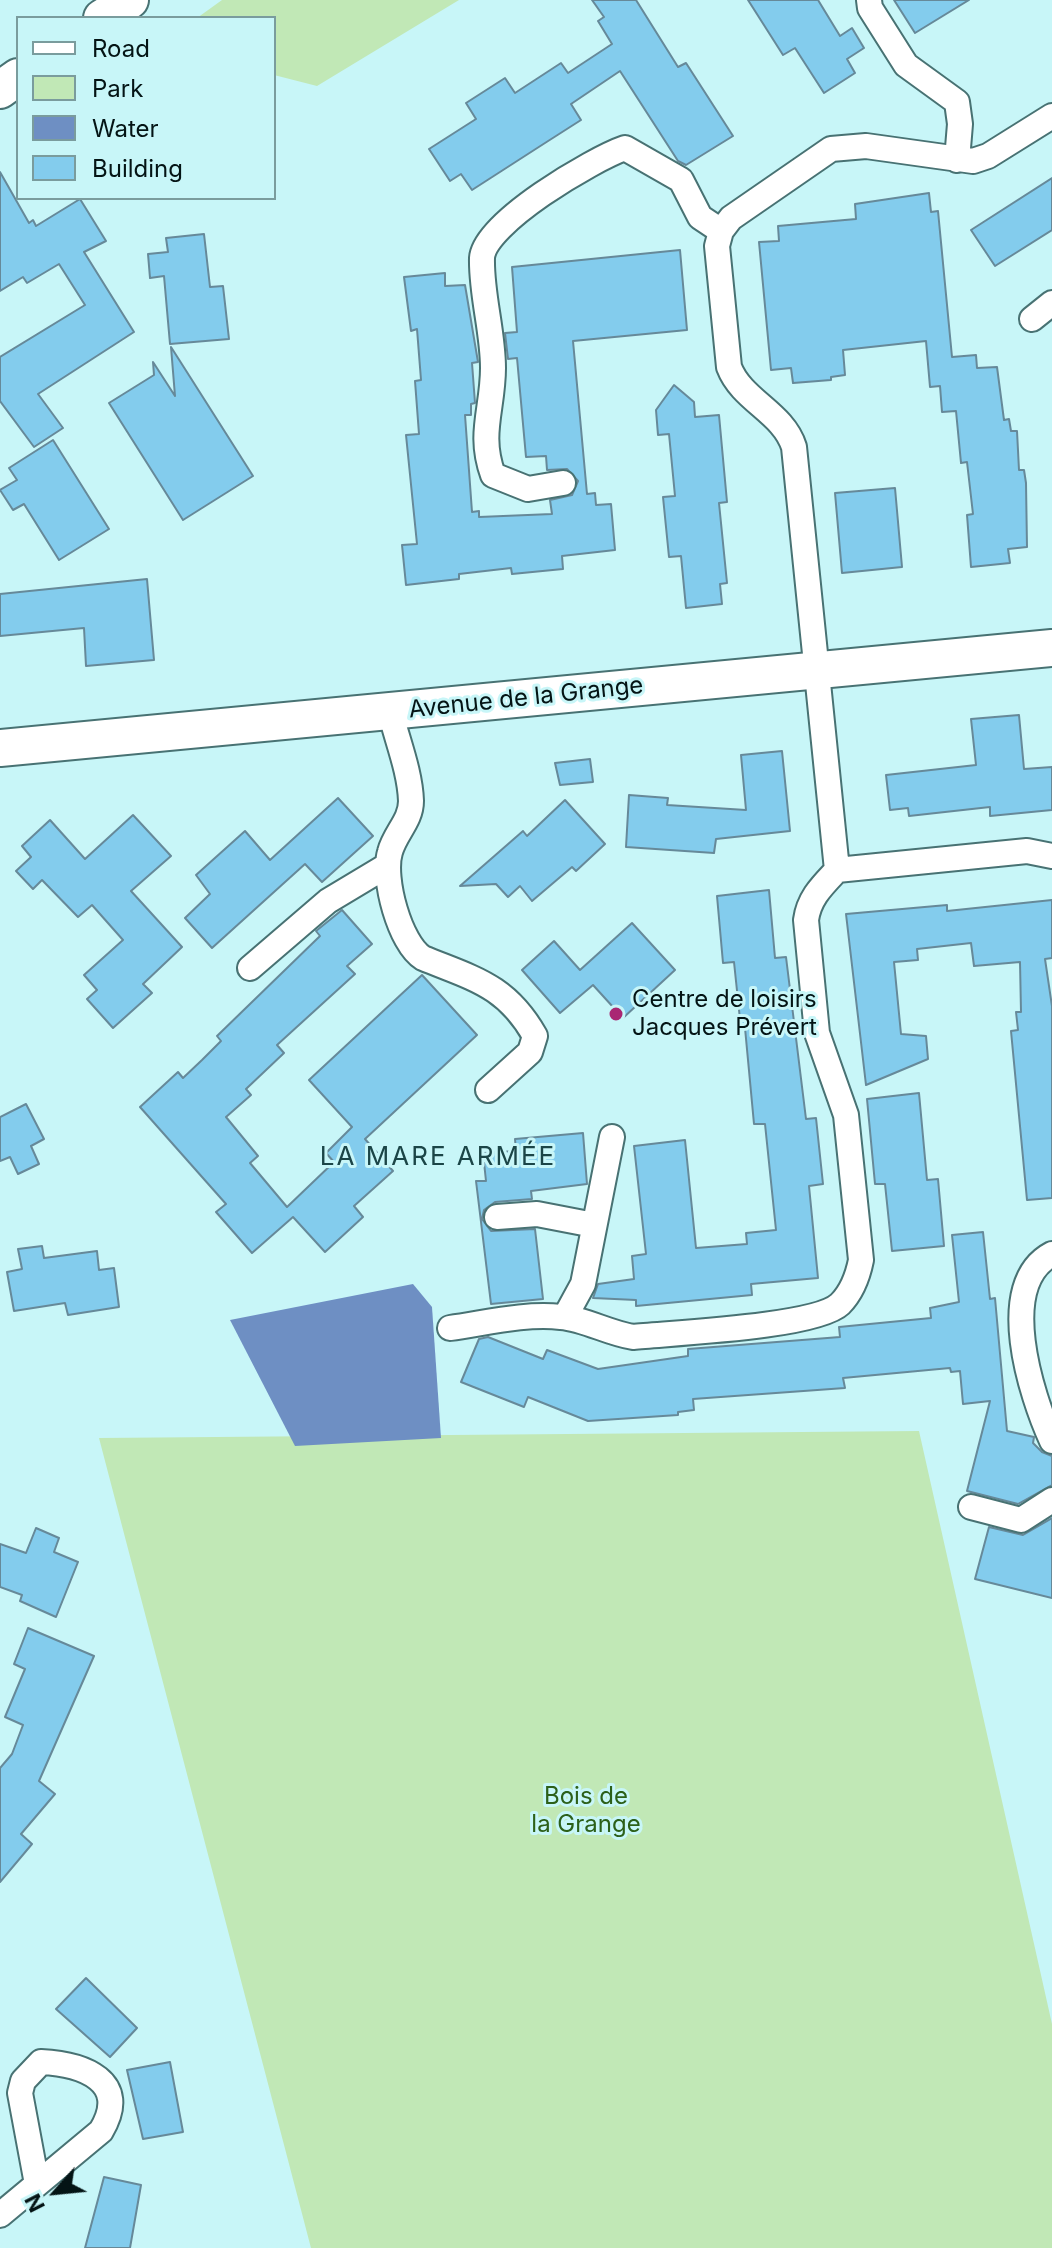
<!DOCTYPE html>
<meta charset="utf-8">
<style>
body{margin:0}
#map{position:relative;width:1052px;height:2248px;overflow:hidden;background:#c8f6f8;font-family:Inter,sans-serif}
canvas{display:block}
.legend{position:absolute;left:16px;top:16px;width:260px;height:184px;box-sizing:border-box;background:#c8f6f8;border:2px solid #7a9c9d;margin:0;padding:10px 14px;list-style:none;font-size:24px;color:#041415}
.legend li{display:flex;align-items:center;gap:16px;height:40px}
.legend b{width:40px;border:2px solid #7a9c9d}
.north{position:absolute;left:16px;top:2152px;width:80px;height:80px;-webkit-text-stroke:6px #c8f6f8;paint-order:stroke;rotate:243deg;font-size:22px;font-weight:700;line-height:32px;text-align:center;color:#041415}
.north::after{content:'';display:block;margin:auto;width:28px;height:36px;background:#041415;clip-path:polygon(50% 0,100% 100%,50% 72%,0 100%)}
</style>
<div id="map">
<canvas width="1052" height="2248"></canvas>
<ul class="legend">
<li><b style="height:10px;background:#fff"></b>Road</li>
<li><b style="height:22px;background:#c1e8b6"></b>Park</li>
<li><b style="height:22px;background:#6e8fc3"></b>Water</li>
<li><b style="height:22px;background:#83cced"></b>Building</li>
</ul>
<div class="north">N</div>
</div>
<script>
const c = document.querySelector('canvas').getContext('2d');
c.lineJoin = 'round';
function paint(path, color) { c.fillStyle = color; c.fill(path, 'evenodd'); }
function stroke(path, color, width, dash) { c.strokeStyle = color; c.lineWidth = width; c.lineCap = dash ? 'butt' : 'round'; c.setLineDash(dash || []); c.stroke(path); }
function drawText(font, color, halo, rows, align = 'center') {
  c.font = font + ' Inter,sans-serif'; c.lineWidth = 6; c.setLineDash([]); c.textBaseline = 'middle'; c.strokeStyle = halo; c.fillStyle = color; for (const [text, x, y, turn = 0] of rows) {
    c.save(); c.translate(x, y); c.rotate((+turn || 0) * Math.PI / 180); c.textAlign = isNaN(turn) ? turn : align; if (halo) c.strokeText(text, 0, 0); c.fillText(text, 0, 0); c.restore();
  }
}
paint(new Path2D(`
 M222 0H459L317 86 274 75V18H197Z
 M919 1431 1052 2024V2248H311L99 1438Z`), '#c1e8b6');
paint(new Path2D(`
 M413 1284 432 1307 441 1438 295 1446 230 1320Z`), '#6e8fc3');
const building = new Path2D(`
 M592 0H636L678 67 686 63 733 136 686 165 678 161 620 71 571 104 581 120 545 143 472 190 461 174 450 181 429 149 476 119 466 103 505 78 515 93 561 63 568 73 612 44 598 21 604 17Z
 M748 0H818L840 36 852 28 864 48 847 59 855 73 824 93 795 48 783 55Z
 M894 0H969L915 33Z
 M0 172 29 223 33 220 36 226 80 199 106 241 84 252 134 332 38 394 63 428 34 447 0 401V357L85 305 59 264 27 283 23 277 0 291Z
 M1052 178V230L995 266 971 230Z
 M929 193 931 212 938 211 952 357 976 355 977 368 997 367 1004 420 1009 419 1011 431H1017L1019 470H1024L1026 483 1027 547 1008 549 1010 563 971 567 967 515 973 514 967 462 961 463 956 411 942 412 940 386 930 387 926 341 843 350 845 375 831 377V380L793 383 791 368 771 370 759 242 779 241 778 226 856 219 855 204Z
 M204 234 210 287 223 286 229 339 170 344 164 276 150 278 148 254 168 252 166 238Z
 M680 250 687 330 573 341 587 494 595 493 596 505 611 504 615 550 562 556 563 569 512 574 511 568 459 574V579L406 585 402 545 417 544 406 435 419 434 415 381 421 380 417 329 411 331 404 277 445 273V286L465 285 478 362 472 363 475 403 471 404V415H465L472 512 479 511V517L552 514 550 500 572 495 578 481 567 469 547 470 546 456 526 457 517 358 508 359 505 333 517 332 512 267Z
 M171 347 253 476 183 520 109 403 154 375 153 362 175 396Z
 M674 385 694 402 695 417 719 415 727 502 719 503 727 583 720 584 722 604 686 608 681 556 669 557 663 497 675 496 669 434 658 435 656 410Z
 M53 440 109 529 59 560 24 504 13 510 0 490 17 480 9 468Z
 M895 488 902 567 842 573 835 493Z
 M147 579 154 660 86 666 84 628 0 636V594Z
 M1019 715 1024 769 1052 767V810L990 816V807L909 816 908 808 890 810 886 775 976 765 971 719Z
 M782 751 790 831 716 839 714 853 626 847 629 795 668 798 667 805 746 810 741 755Z
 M590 759 593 782 560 785 555 763Z
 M338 798 373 836 322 882 305 864 212 948 185 918 210 894 196 875 245 831 270 860Z
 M565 800 605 844 576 871 572 867 532 901 520 886 508 897 496 884 460 886 523 831 527 836Z
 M133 815 171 856 131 891 182 947 143 984 152 993 113 1028 87 999 97 990 84 975 123 940 92 905 78 917 42 880 33 889 16 871 31 857 22 846 50 820 85 859Z
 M769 890 775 958 786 957 806 1119 816 1118 823 1184 809 1186 818 1278 751 1284 752 1295 636 1306V1300L593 1298 598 1284 634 1279 632 1256 646 1254 634 1146 685 1140 696 1248 747 1244 746 1233 776 1230 765 1124H754L745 1028 741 1029 734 962 723 963 717 896Z
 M1052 900V958L1045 959 1052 1006V1198L1027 1200 1011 1031 1018 1030 1016 1012H1021L1020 962 974 966 971 943 917 949 918 960 894 962 901 1034 926 1036 928 1059 866 1085 846 914 947 905V911Z
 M342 910 372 944 347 966 355 974 277 1045 284 1053 246 1089 251 1095 226 1117 258 1156 250 1163 287 1207 334 1162 326 1153 352 1127 309 1080 422 975 477 1035 365 1139 393 1171 354 1206 363 1217 325 1252 293 1217 252 1253 216 1212 226 1204 140 1107 178 1072 183 1078 202 1060 221 1041 217 1036 320 936 316 931Z
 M632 923 675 970 623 1018 593 985 560 1013 522 970 554 941 580 970Z
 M919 1093 927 1180 938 1179 944 1246 892 1251 885 1184H875L867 1099Z
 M26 1104 44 1139 31 1146 39 1164 18 1174 10 1157 0 1161V1117Z
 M583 1133 587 1184 531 1191 532 1199 495 1202 484 1210 482 1219 491 1231 535 1229 543 1299 491 1304 476 1181H486L483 1153 516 1151 515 1139Z
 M983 1232 990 1299 995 1298 1007 1431 1034 1437 1033 1443 1042 1452 1052 1456V1485L1018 1504 967 1491 990 1401 963 1404 960 1371 951 1372 950 1368 843 1378 845 1388 693 1399 694 1410 678 1412V1415L588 1421 528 1397 524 1407 461 1382 479 1339 488 1337 543 1359 547 1350 598 1369 688 1356V1349L840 1337 839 1327 931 1318 930 1308 959 1302 952 1235Z
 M42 1246 44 1258 97 1251 99 1270 114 1268 119 1307 68 1315 65 1303 14 1311 7 1272 22 1269 18 1249Z
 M1052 1518V1598L975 1579 989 1527 1023 1535Z
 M36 1528 59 1538 54 1552 78 1562 56 1617 20 1601 22 1595 0 1587V1544L26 1553Z
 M28 1628 94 1656 39 1781 55 1794 21 1834 32 1844 0 1882V1768L12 1754 23 1725 5 1717 25 1669 14 1664Z
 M86 1978 137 2028 110 2057 56 2009Z
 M170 2062 183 2132 143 2139 127 2070Z
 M104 2177 141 2185 130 2248H85Z`);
paint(building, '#83cced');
stroke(building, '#668999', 2);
const street = new Path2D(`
 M869 0 870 8 906 65 957 102 960 124 957 160
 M1032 319 1052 303
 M563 483 528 489 493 475C478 434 493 409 493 368 493 331 481 294 482 258 484 223 593 159 625 148L681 180 700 217 721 231
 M390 711C397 740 410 771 411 801 411 821 395 833 390 852 382 878 400 944 423 958 474 979 506 985 535 1036L530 1052 488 1090
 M837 870 1027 851 1052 856
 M250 968 328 901 388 865
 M497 1217 537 1214 594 1225
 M1052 1254C995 1284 1031 1395 1052 1441
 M565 1317 583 1284 612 1137
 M450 1328C486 1323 525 1313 561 1317 585 1319 608 1333 633 1337 672 1333 816 1327 840 1304 851 1293 858 1275 861 1260L846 1115 817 1033 806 920C809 898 822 886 837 870L794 447C783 412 742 401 729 367L717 246 721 231 731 218 831 149 866 146 973 161 988 156 1052 116
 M971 1507 1021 1520 1052 1500
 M0 2215 101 2131C131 2081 83 2064 41 2062L23 2081 20 2093 37 2184`);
const secondary = new Path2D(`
 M102 18 130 0
 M0 90 18 77
 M0 748 1052 648`);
stroke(street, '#487273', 28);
stroke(secondary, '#487273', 40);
stroke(street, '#fff', 24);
stroke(secondary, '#fff', 36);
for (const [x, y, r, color] of [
 [616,1014,8,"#a92773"]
]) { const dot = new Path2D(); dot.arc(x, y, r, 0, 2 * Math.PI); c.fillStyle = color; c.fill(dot); stroke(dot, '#c8f6f8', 3); }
drawText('24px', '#041415', '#c8f6f8', [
 ["Avenue de la Grange",526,698,-6]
]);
drawText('24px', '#041415', '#c8f6f8', [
 ["Centre de loisirs",632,1000],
 ["Jacques Prévert",632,1028]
], 'left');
drawText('24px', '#2c6019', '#c8f6f8', [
 ["Bois de",586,1797],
 ["la Grange",586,1825]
]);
c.letterSpacing = '2px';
drawText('26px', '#1b4547', '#c8f6f8', [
 ["LA MARE ARMÉE",438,1157]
]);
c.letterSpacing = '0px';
</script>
